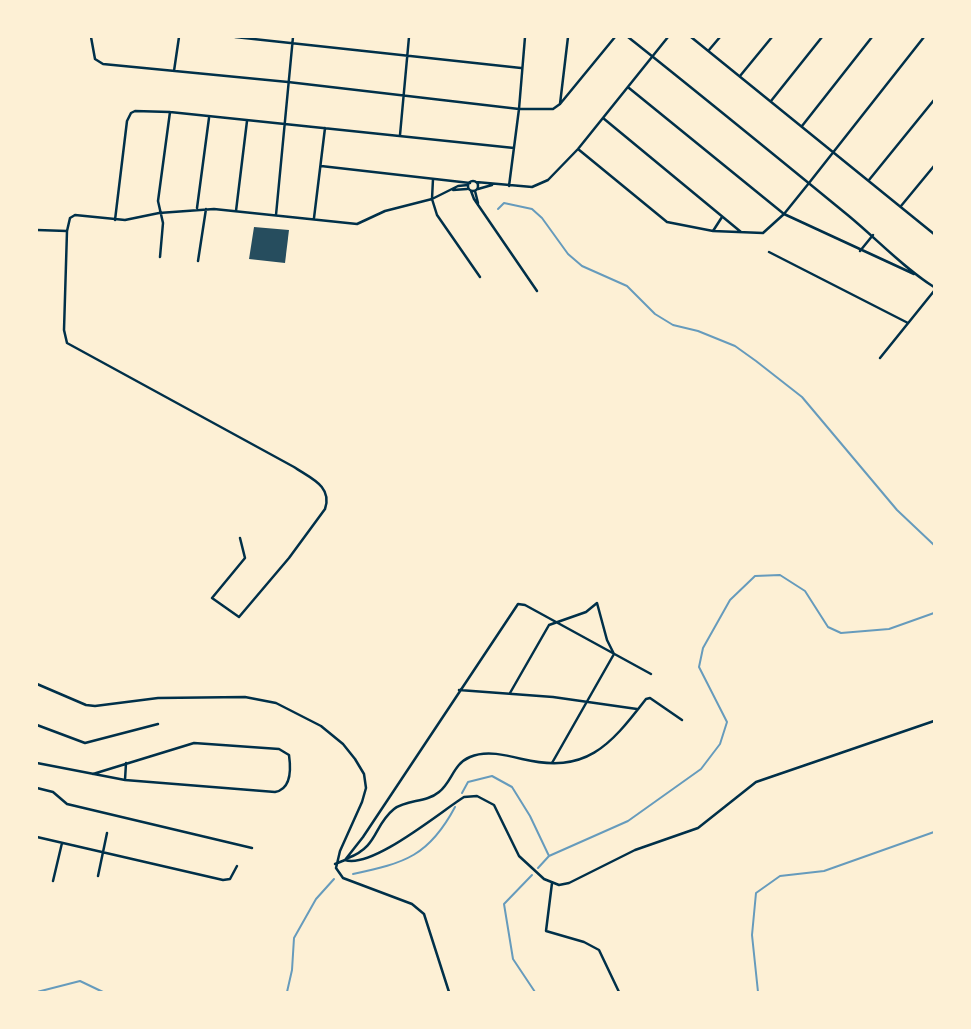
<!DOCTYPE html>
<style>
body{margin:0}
#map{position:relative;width:971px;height:1029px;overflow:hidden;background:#fdf0d5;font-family:"Alegreya Sans",sans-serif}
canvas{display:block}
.frame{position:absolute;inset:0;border:38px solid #fdf0d5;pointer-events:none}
</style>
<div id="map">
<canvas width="971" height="1029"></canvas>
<div class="frame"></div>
</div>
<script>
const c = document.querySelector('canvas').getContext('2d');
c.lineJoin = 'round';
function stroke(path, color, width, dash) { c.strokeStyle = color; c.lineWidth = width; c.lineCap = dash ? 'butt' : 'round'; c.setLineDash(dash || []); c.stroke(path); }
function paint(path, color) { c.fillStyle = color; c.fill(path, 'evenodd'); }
stroke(new Path2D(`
 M498 209 504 203 532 209 542 218 568 254 582 266 627 286 655 314 673 325 698 331 735 346 756 361 802 397 897 510 934 545
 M462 793 468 782 492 776 512 787 530 816 549 856 538 868
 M549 856 628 821 701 769 720 744 727 722 699 667 703 648 730 600 755 576 780 575 805 591 828 627 841 633 889 629 934 613
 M353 874C405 863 429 856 455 807
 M532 875 504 904 513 959 535 992
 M37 992 80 981 103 992
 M287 992 292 970 294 938 316 899 334 879
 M758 992 752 935 756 893 780 876 824 871 934 832`), '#669bbc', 2);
paint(new Path2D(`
 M254 227 289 230 285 263 249 259Z`), '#264d5e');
stroke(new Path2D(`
 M91 37 95 59 103 64 288 82 519 109H553L560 104 615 37
 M235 37 521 68
 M628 37C701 95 772 153 844 212 874 236 901 266 934 287
 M691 37 934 234
 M709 50 720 37
 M174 71 179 37
 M740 76 772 37
 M629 88 784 214 914 274
 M771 101 822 37
 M560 104 568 37
 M603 118 741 232
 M802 126 872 37
 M400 135 409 37
 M578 149 667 222 713 231 763 233 784 214 809 183 924 37
 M321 166 470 183
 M433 179 432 199 437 215 480 277
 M869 180 934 100
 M468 186a5 5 0 1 1 10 0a5 5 0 1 1-10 0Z
 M476 182 532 187 548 180 578 149 668 37
 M509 186 519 109 525 37
 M478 189 492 185
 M453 190 467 189
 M471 191 474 199 537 291
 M475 191 478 203
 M901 206 934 166
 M197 208 209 118
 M236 211 247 121
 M276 215 293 37
 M314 218 325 128
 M115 220 127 121 131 113 135 111 170 112 514 148
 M37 230 67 231 64 330 67 343 294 467C310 478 333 486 325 509L289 558 239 617 212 598 245 558 240 538
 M67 231 70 218 75 215 125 220 159 213 214 209 357 224 385 211 432 199 458 186 468 185
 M713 231 722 217
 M860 251 873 235
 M769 252 908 323
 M160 257 163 223 158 201 170 112
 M198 261 206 209
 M880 358 934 291
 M37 684 86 705 95 706 158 698 245 697 276 703 321 726 343 744 355 759 364 774 366 788 362 802 340 851 336 868 343 878 412 904 424 914 449 992
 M459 690 553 697 637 709
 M510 693 549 625 586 612 597 603 607 640 614 654 552 763
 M37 725 85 743 158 724
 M37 763 125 780 275 792C292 789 291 769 289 755L279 749 194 743 93 774
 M125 780 126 763
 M37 788 53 792 67 804 252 848
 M37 837 223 880 230 879 237 866
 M348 858C379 846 373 826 394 809 407 799 426 803 439 792 452 782 453 764 470 757 486 750 506 755 522 759 586 774 609 747 646 699L650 698 682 720
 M345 860C372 869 440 812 464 797L477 796 494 805 519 856 544 879 559 885 569 883 635 850 698 828 756 782 934 721
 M335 864 345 860 363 837 518 604 525 605 651 674
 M98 876 107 833
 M53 881 62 843
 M552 883 546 931 584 942 599 950 619 992`), '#003049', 2.5);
</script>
